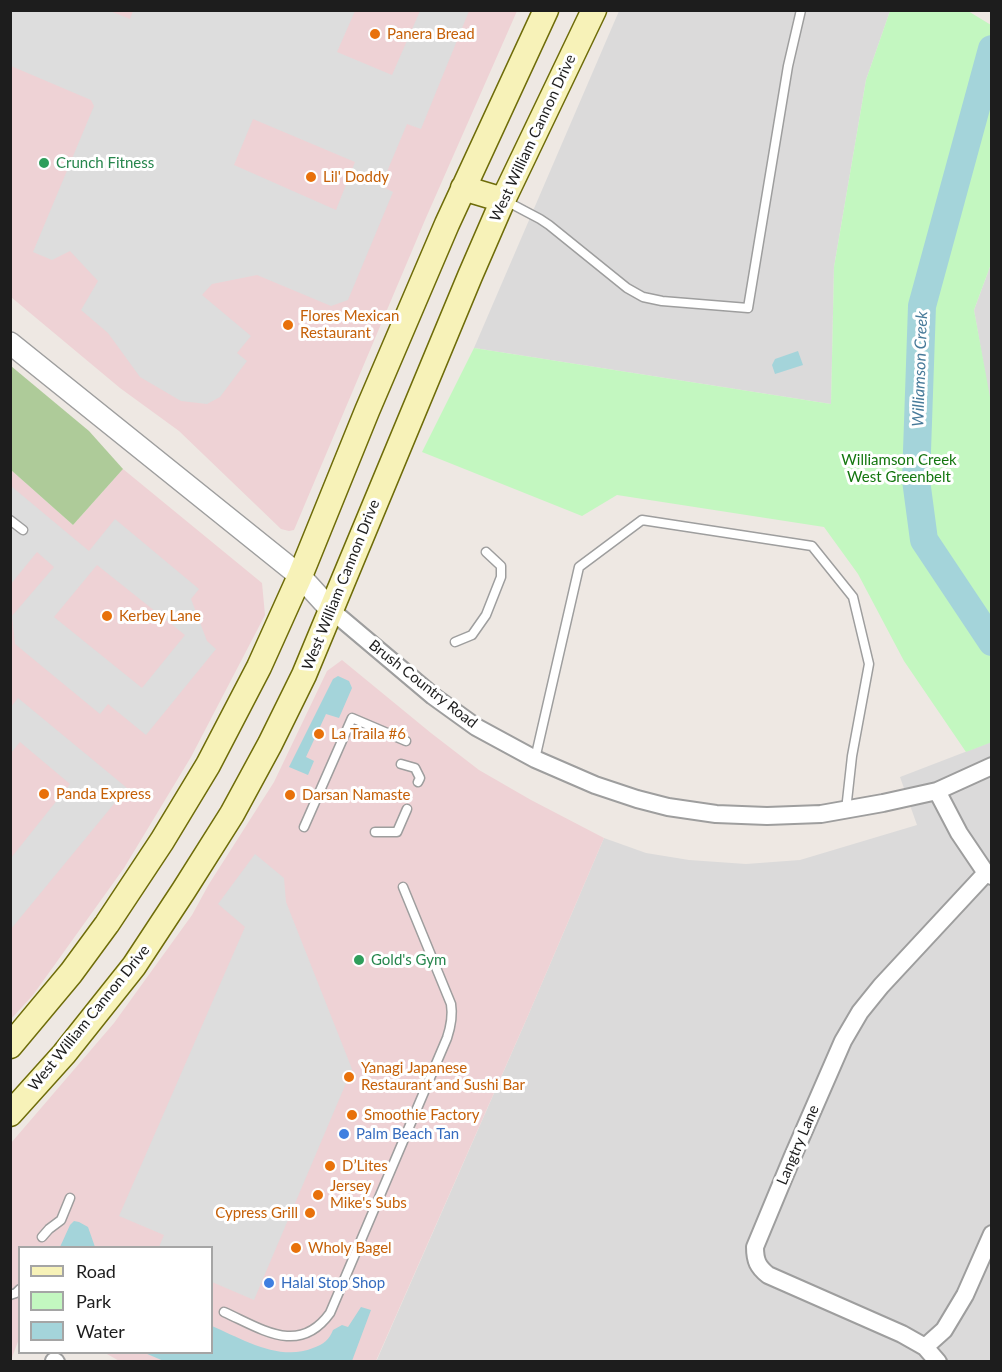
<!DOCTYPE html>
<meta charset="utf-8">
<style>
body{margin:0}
#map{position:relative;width:1002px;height:1372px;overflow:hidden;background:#eee8e3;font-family:Lato,sans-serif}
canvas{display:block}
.frame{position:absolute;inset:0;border:12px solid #1d1d1d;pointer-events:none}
.legend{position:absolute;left:18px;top:1246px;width:195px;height:108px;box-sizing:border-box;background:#fff;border:2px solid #a5a5a5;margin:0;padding:8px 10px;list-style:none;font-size:18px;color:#1d1d1d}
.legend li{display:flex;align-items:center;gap:12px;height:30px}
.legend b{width:30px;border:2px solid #a5a5a5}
</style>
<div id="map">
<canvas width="1002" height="1372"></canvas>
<div class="frame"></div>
<ul class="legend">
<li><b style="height:8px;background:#f7f2b8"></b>Road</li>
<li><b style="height:16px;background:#c3f7c0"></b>Park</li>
<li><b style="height:16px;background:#a4d4da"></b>Water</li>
</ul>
</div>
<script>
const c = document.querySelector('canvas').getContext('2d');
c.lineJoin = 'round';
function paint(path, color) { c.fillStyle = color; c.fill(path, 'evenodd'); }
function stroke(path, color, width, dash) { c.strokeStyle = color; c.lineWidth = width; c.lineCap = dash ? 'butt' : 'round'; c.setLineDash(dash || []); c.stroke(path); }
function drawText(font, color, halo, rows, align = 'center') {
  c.font = font + ' Lato,sans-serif'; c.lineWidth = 6; c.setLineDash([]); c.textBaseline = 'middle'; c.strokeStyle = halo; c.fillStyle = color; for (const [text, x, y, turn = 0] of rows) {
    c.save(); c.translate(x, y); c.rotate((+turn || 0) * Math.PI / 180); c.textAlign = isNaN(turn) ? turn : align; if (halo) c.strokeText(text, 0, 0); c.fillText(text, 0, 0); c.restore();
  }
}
paint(new Path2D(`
 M619 11H890L866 80 834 267 831 404 474 348Z
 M991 264V408L974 310Z
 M991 742V1361L376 1362 527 1018 604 838 646 853 689 860 746 864 800 860 917 825 900 777Z`), '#dbdada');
paint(new Path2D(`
 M10 11H517L425 220 294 530 289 531 281 529 179 431 120 388 11 297Z
 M123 469 262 583 265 615 191 757 124 868 33 995 11 1019V470L73 525Z
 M342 660 431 733 479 770 531 800 604 838 527 1018 376 1361 121 1362 107 1354 106 1353 212 1352V1248H20L19 1339 11 1360V1143L114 1023 192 915 209 884 274 782 327 671Z`), '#eed2d5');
paint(new Path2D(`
 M11 366 89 431 123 469 73 525 11 470Z`), '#aecb99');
paint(new Path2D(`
 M890 11H968L991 25V264L974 310 992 408V742L966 752 904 661 858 574 824 527 617 495 582 516 422 452 474 348 831 404 834 267 866 80Z`), '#c3f7c0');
paint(new Path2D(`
 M133 11H355L337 52 392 75 420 11H469L421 129 407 124 381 186 393 192 348 300 331 306 257 275 212 284 202 295 251 336 237 353 247 361 220 397 207 404 181 401 140 377 108 333 81 310 98 281 70 251 52 260 33 252 94 106 91 100 11 66V11H110L130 19ZM253 119 355 162 336 210 234 165Z
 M11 486 89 551 115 519 199 589 191 599 207 641 216 649 146 735 108 704 100 714 15 644 12 616 54 567 37 552 11 584ZM97 565 185 635 142 688 54 617Z
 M18 698 127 788 11 929V858L70 784 20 742 11 753V707Z
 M255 854 284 878 286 902 352 1069 254 1300 212 1282V1248L159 1247 164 1235 119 1216 245 927 218 904Z`), '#ddd');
paint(new Path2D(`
 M798 351 803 365 775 374 772 365 775 359Z
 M338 676 349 681 352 688 339 718 326 714 306 757 314 761 308 775 289 767 333 679Z
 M74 1221 79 1222 88 1227 95 1247H60L70 1225Z
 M361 1307 371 1310 352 1361 166 1362 145 1353 212 1352V1326C242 1339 280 1362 313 1348 324 1344 329 1340 333 1330L342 1325 348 1327Z`), '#a4d4da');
stroke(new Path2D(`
 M992 49 922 306 916 480 924 540 992 642`), '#a4d4da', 28);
const service = new Path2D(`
 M504 200 540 219 549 225 627 288 643 297 662 301 748 308 788 66 801 10
 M10 520 23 530
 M455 642 472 635 486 615 501 577V566L486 552
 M535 759 579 567 642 520 812 546 853 597 869 664 852 756 846 810
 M401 764 415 768 420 778 418 782
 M304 827 352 718 406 741
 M375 832H397L407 809
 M42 1237 49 1229 61 1220 70 1198
 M10 1295 16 1293 20 1289
 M224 1312C262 1329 299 1356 330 1313L447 1038C451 1026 453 1016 451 1004L403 887`);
const minor = new Path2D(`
 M331 610 433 696 476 727 535 759 595 785 637 799 668 807 716 814 767 816 821 814 883 803 937 791 992 766
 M937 791 959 833 986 873 992 876
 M925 1347 944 1330 965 1295 992 1234
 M54 1361 56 1362
 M938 1362 925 1347 902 1334 768 1275C758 1267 755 1261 755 1247L792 1158 843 1041 860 1012 881 986 986 873`);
const tertiary = new Path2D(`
 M10 343 300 576 331 610`);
const secondary = new Path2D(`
 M463 188 503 200
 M10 1046 71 973 107 924 162 841 208 765 259 667 300 576 367 411 447 224 546 10
 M10 1114 64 1054 134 966 184 890 232 814 270 744 304 675 470 276 503 200 594 10`);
stroke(service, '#9e9e9e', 11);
stroke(minor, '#9e9e9e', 20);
stroke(tertiary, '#9e9e9e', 24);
stroke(secondary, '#6e6c09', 27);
stroke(service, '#fff', 8);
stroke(minor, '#fff', 16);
stroke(tertiary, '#fff', 21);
stroke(secondary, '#f7f2b8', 24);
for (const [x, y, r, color] of [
 [375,34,6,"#e8710a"],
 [44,163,6,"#2e9e5b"],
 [311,177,6,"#e8710a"],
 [288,325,6,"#e8710a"],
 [107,616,6,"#e8710a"],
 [319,734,6,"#e8710a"],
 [44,794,6,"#e8710a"],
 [290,795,6,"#e8710a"],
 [359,960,6,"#2e9e5b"],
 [349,1077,6,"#e8710a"],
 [352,1115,6,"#e8710a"],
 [344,1134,6,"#3f7fe0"],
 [330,1166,6,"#e8710a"],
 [318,1195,6,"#e8710a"],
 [310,1213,6,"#e8710a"],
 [296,1248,6,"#e8710a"],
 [269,1283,6,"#3f7fe0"]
]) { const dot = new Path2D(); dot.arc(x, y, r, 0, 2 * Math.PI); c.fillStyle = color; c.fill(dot); stroke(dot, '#fff', 2); }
drawText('15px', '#c56008', '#fff', [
 ["Panera Bread",387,34],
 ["Lil' Doddy",323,177],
 ["Flores Mexican",300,316],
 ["Restaurant",300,333],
 ["Kerbey Lane",119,616],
 ["La Traila #6",331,734],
 ["Panda Express",56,794],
 ["Darsan Namaste",302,795],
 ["Yanagi Japanese",361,1068],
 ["Restaurant and Sushi Bar",361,1085],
 ["Smoothie Factory",364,1115],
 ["D’Lites",342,1166],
 ["Jersey",330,1186],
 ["Mike's Subs",330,1203],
 ["Cypress Grill",298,1213,"right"],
 ["Wholy Bagel",308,1248]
], 'left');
drawText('15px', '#1d1d1d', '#fff', [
 ["West William Cannon Drive",533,138,-65],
 ["West William Cannon Drive",341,585,-68],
 ["Brush Country Road",423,684,38],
 ["West William Cannon Drive",89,1018,-51],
 ["Langtry Lane",798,1145,-67]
]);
drawText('15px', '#27864d', '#fff', [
 ["Crunch Fitness",56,163],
 ["Gold's Gym",371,960]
], 'left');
drawText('15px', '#14760f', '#fff', [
 ["Williamson Creek",899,460],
 ["West Greenbelt",899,477]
]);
drawText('15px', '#366cbe', '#fff', [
 ["Palm Beach Tan",356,1134],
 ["Halal Stop Shop",281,1283]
], 'left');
drawText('italic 16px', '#477a99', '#fff', [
 ["Williamson Creek",920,369,-88]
]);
</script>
